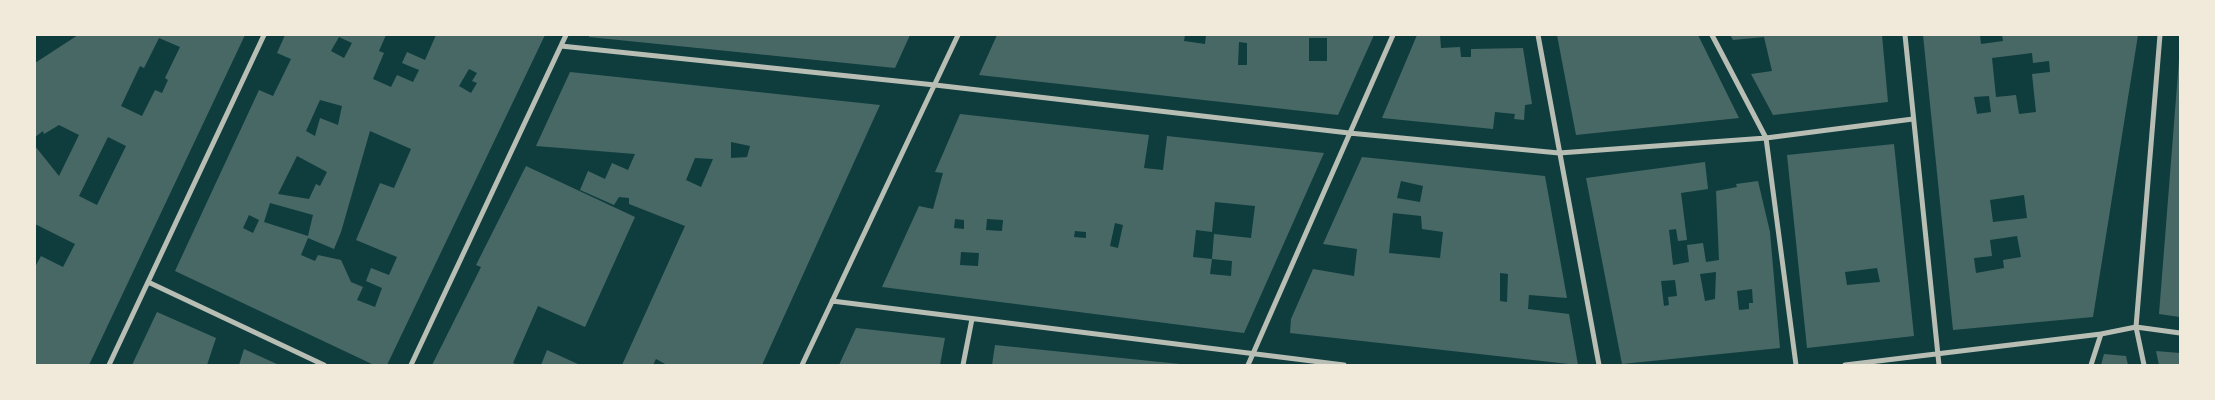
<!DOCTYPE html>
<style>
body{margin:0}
#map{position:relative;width:2215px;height:400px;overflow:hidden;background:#0f3d3e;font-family:Roboto,sans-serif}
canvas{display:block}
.frame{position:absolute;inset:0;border:36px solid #f1e9da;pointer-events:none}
</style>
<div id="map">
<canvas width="2215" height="400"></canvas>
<div class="frame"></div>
</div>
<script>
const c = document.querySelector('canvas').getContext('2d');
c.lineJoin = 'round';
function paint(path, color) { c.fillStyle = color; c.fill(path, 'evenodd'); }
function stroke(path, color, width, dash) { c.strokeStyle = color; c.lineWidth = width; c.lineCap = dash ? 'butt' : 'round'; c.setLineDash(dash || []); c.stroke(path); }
paint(new Path2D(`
 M78 35H245L89 365H35V267L41 256 63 267 75 244 35 224V146L59 176 79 135 59 125 44 134 43 131 35 137V63ZM159 38 180 47 165 78 168 80 162 93 155 90 142 116 121 106 140 66 144 68ZM108 137 126 146 97 205 79 196Z
 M285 35H386L379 51 384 53 373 79 391 87 397 75 413 82 419 70 402 63 407 52 425 60 436 35H545L387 365H374L175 271 259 90 273 96 291 59 277 53ZM339 37 352 43 344 58 331 51ZM469 69 477 73 472 81 477 83 471 93 459 86ZM320 100 342 106 338 125 320 118 315 136 306 131ZM370 131 411 149 394 188 380 183 356 240 397 257 389 275 371 268 366 281 382 288 375 307 357 300 363 287 351 282 341 260 318 255 315 261 301 255 308 238 334 249 341 232ZM297 156 327 172 320 186 316 184 309 199 278 194ZM270 203 313 215 308 236 264 222ZM249 215 259 220 253 233 243 228Z
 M589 35H910L895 68 589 37Z
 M997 35H1185L1184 41 1205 44 1206 35H1374L1338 115 979 75ZM1309 38H1327V61H1309ZM1239 42 1247 43V65H1238Z
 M1417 35H1440L1441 48 1460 47 1461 57H1471V49L1523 48 1532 104 1525 105 1524 120 1514 119 1515 114 1495 112 1493 129 1382 118Z
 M1557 35H1698L1739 118 1576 135Z
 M1730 35H1882L1888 102 1773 115 1751 74 1772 71 1764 37 1733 40Z
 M1923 35H1980L1981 44 2003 41 2002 35H2138L2093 317 1953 330ZM2032 53 2033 63 2049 61 2050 72 2032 74 2036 112 2019 114 2016 95 1996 97 1992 58ZM1989 96 1991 112 1977 114 1974 97ZM2024 195 2027 218 1993 222 1990 200ZM2017 236 2021 257 2003 260 2004 268 1976 273 1974 258 1992 256 1990 240Z
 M2179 60H2180V317L2159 314Z
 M570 72 880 105 762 365H667L656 359 653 365H622L685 226 629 204V198L619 197 614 205 580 190 588 171 605 179 612 163 628 170 635 154 536 146ZM731 142 750 146 747 157 731 158ZM695 158 713 159 701 187 686 180Z
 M960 114 1149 135 1144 168 1163 170 1167 136 1324 153 1244 333 882 287 919 206 933 209 943 173 935 172ZM1215 202 1255 206 1251 238 1214 234 1212 259 1232 261 1231 276 1210 274 1212 259 1193 257 1196 230 1212 232ZM955 219 964 220V229L954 228ZM987 219 1003 220 1002 231 986 230ZM1115 223 1123 225 1118 248 1110 246ZM1075 231 1086 232V238L1074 237ZM961 252 979 253 978 266 960 265Z
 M1894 144 1914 336 1807 348 1787 155ZM1877 268 1880 282 1847 285 1845 272Z
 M1362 157 1545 176 1567 298 1529 295 1528 309 1569 314 1578 365 1290 333 1291 319 1313 269 1354 276 1357 249 1323 244ZM1401 181 1423 186 1420 202 1397 198ZM1393 213 1421 216 1422 229 1443 232 1440 258 1389 253ZM1500 273 1508 274 1507 302 1500 301Z
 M1705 162 1708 189 1681 193 1687 240 1678 241 1676 229 1669 230 1673 265 1689 262 1687 245 1703 243 1706 262 1719 260 1716 191 1737 187 1736 184 1758 181 1770 232 1780 348 1622 364 1586 178ZM1716 272 1715 299 1705 301 1700 274ZM1675 280 1677 296 1668 297 1669 305 1664 306 1661 281ZM1752 289 1753 303H1749V309L1739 310 1737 291Z
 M526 166 635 217 585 327 538 306 513 363 518 365H432L481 267 476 265Z
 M157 312 216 338 207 365H132Z
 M856 328 945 338 940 365H839Z
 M995 345 1180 364V365H992Z
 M244 349 279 365H239Z
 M547 350 580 365H541Z
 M2156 351 2180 353V365H2159Z
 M2104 354 2126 356 2128 365H2101Z`), '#486865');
stroke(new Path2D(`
 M1538 35 1599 365
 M1712 35 1766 138 1796 365
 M1905 35 1939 365
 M561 46 935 85 1349 133 1559 153 1766 138 1913 119
 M148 282 324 365
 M832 301 1344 365
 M109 365 264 35
 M411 365 566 35
 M802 365 958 35
 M963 365 972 319
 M1248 365 1393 35
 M1845 365 2101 334
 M2091 365 2101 334 2136 327 2160 35
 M2144 365 2136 327 2180 333`), '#b8beb3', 5);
</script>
